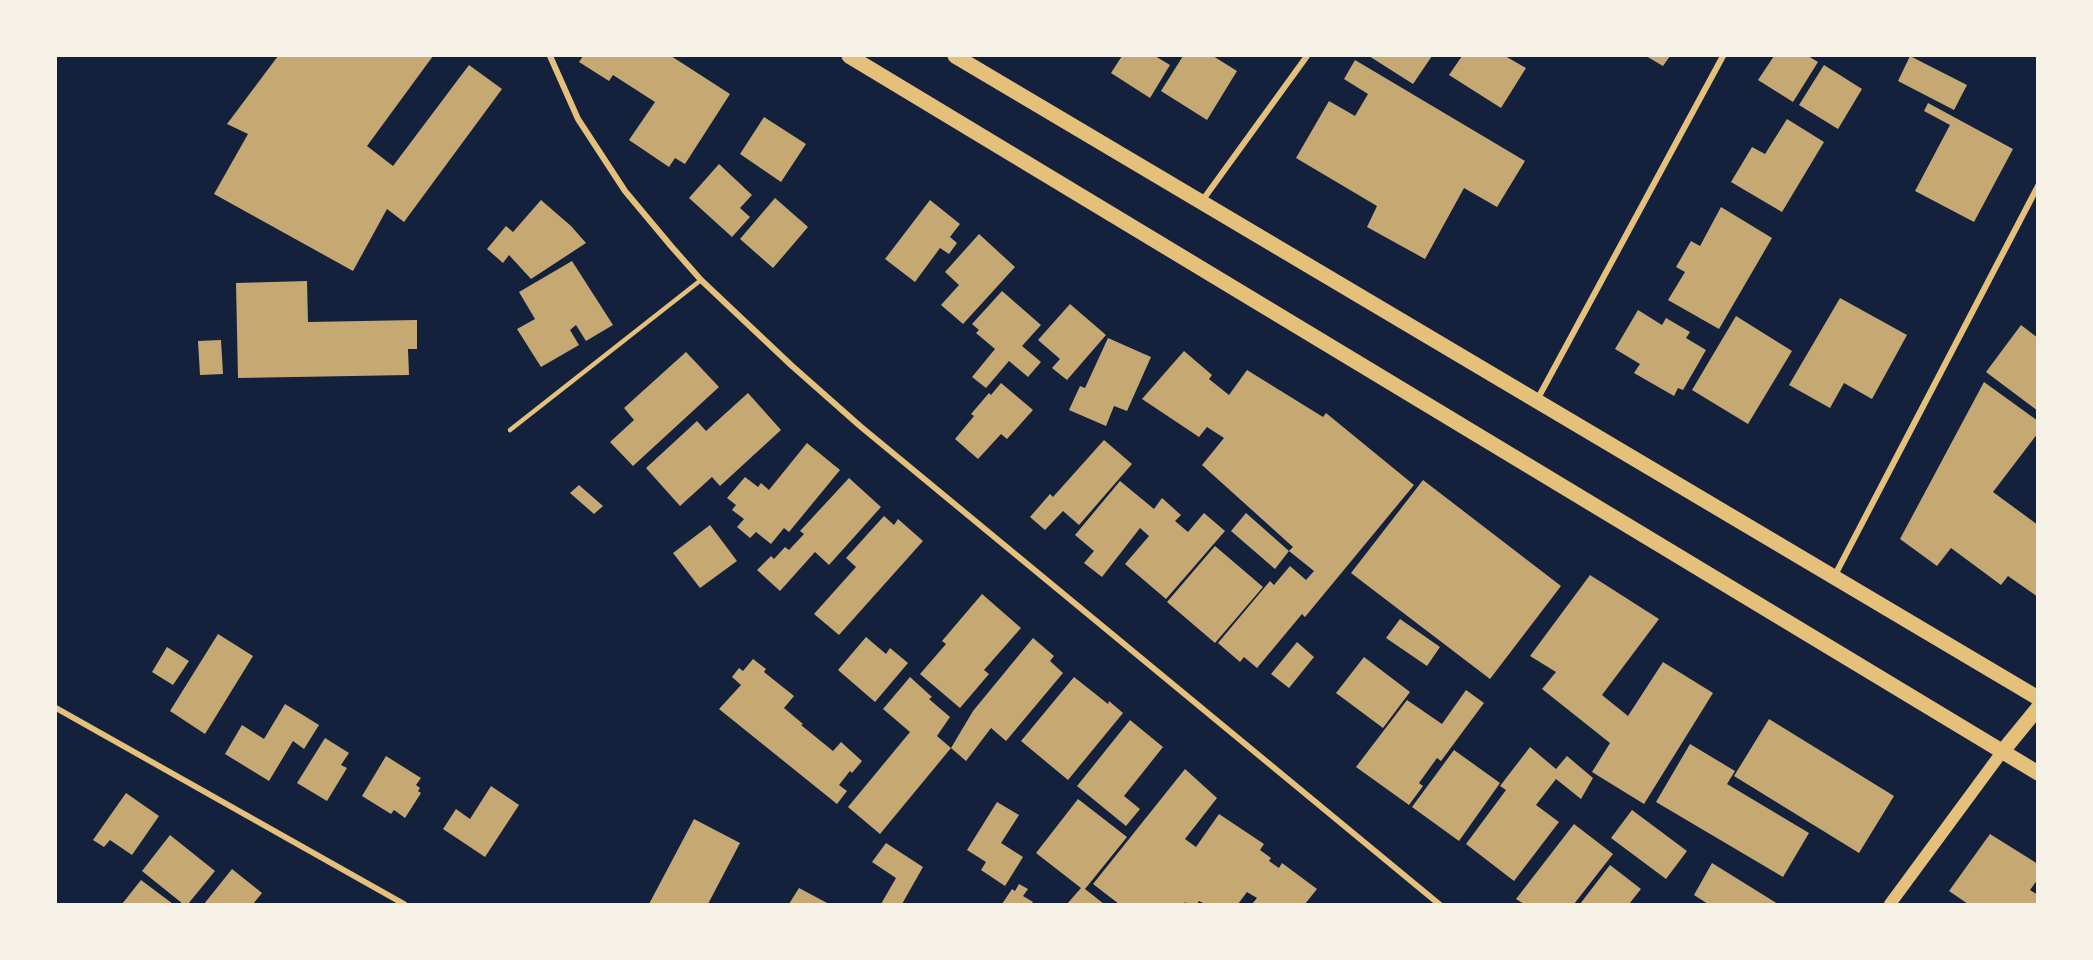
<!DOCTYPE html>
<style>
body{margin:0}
#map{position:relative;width:2093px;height:960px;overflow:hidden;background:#14213d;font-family:Arial,sans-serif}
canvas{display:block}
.frame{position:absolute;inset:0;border:57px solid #f6f1e7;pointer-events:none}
</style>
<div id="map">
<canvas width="2093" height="960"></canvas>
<div class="frame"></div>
</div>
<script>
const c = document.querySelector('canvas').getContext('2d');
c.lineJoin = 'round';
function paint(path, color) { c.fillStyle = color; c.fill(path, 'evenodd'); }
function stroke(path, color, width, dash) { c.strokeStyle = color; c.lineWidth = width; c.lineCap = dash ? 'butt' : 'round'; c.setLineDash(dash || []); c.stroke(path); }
paint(new Path2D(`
 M278 56H433L367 146 393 166 469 65 502 89 404 222 387 209 353 271 214 194 248 134 227 124Z
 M583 56H671L730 94 685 164 675 158 669 167 629 140 655 102 613 75 609 81 579 62Z
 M1122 56H1155L1170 65 1150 98 1111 73Z
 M1183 56H1213L1237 71 1207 120 1161 91Z
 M1369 56H1432L1413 84Z
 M1462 56H1505L1526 68 1501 108 1449 75Z
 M1646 56H1670L1663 66Z
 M1774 56H1808L1818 62 1793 102 1758 80Z
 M1910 56 1967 85 1954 110 1898 81Z
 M1355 60 1525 161 1497 207 1464 188 1425 259 1367 227 1377 206 1296 158 1329 101 1355 116 1368 94 1344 79Z
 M1824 65 1862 89 1838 129 1799 105Z
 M1928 103 2013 149 1974 222 1915 191 1950 125 1924 111Z
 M764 117 806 144 781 182 740 154Z
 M1787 119 1824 142 1782 212 1731 182 1752 147 1765 154Z
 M719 164 752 195 740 208 750 217 732 237 689 198Z
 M775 198 808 227 773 268 740 239Z
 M541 200 571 226 586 243 531 279 509 255 503 263 487 249 506 226 513 232Z
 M930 200 960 224 950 237 957 243 949 254 940 248 915 282 885 259Z
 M1721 207 1772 238 1719 329 1668 300 1685 272 1676 267 1691 241 1700 246Z
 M979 234 1015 267 963 324 941 305 959 285 945 272Z
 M572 261 613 325 586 341 576 325 570 330 579 345 541 367 517 329 535 319 519 292Z
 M307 281 308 322 417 320V349H408L409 375 238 378 236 283Z
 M1002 291 1041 325 1022 346 1041 362 1028 377 1009 361 986 388 972 377 995 349 976 333 979 330 972 324Z
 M1840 298 1907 335 1872 399 1844 383 1830 408 1789 385Z
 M1070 304 1106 335 1067 380 1052 368 1060 359 1038 340Z
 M1638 310 1662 325 1666 318 1690 332 1686 338 1706 350 1683 390 1678 388 1674 396 1634 373 1640 364 1615 349Z
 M1736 316 1792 351 1748 424 1692 390Z
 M2021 325 2038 338V411L1986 372Z
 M1108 338 1151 357 1127 411 1114 406 1106 426 1069 410 1080 386 1085 388Z
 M221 340 223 374 200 375 198 341Z
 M1184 351 1212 375 1209 379 1229 395 1247 370 1323 417 1326 413 1414 485 1305 617 1302 614 1257 668 1244 657 1240 662 1218 643 1270 581 1274 585 1290 566 1306 580 1314 571 1289 551 1275 569 1231 531 1246 513 1289 551 1293 547 1202 465 1224 438 1207 427 1199 437 1142 399Z
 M686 352 719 387 633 466 610 442 634 420 624 408Z
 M1984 382 2038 421V433L1993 492 2038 525V597L2008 576 2001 585 1951 548 1937 566 1900 539Z
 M1001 383 1033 410 1007 439 1001 434 978 459 955 439 974 416 971 414 989 393 991 395Z
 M748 393 781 430 720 486 712 477 680 506 646 468 697 421 706 431Z
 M1104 440 1132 464 1079 525 1063 511 1045 530 1030 517 1050 494 1053 497Z
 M807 443 840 470 789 532 784 528 771 544 756 532 750 538 737 527 744 519 732 510 736 505 727 498 745 477 758 487 761 483 769 490Z
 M849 478 881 507 829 565 815 552 780 591 757 570 771 556 774 559 785 547 789 550 804 534 800 531Z
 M1423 480 1561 586 1490 679 1351 573Z
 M1120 481 1154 509 1162 498 1181 515 1175 521 1188 532 1204 513 1225 531 1166 599 1125 564 1149 536 1140 528 1102 577 1084 563 1094 551 1075 535Z
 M579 485 603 506 594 514 570 493Z
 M884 516 894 525 898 519 923 541 839 635 814 614 856 567 846 558Z
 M710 525 737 561 700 588 673 553Z
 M1215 546 1263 587 1215 643 1167 602Z
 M1590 575 1659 619 1602 695 1628 716 1663 662 1713 693 1644 804 1592 772 1610 743 1542 689 1556 672 1530 656Z
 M982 594 1021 628 984 670 989 674 960 708 920 674 946 644 942 641Z
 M1400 619 1440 647 1427 666 1386 638Z
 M218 634 253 656 205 734 170 711Z
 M866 637 886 654 890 648 908 663 875 702 838 670Z
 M1033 638 1054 656 1050 661 1063 673 1006 741 991 728 966 761 951 748 880 834 848 807 910 732 883 709 910 677 932 697 929 699 950 717 937 736 951 748 973 711Z
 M1297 642 1314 657 1289 688 1271 674Z
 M167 647 189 661 173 685 152 672Z
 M1364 657 1410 692 1383 728 1336 693Z
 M753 659 766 669 764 672 794 696 784 708 803 724 801 725 833 751 841 742 862 761 852 773 850 771 839 785 847 791 837 804 719 709 741 685 732 677 739 668 743 671Z
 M1074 677 1108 704 1109 701 1123 713 1068 780 1021 741Z
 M1466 690 1484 703 1441 761 1437 758 1419 783 1423 786 1409 805 1356 767 1407 700 1442 724Z
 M285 704 319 725 304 749 293 741 269 781 225 754 242 725 264 739Z
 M1769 719 1894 796 1859 853 1734 776Z
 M1130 720 1163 747 1124 796 1140 809 1126 826 1077 786Z
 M325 738 349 753 341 765 347 768 327 801 297 783Z
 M1690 744 1735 771 1727 784 1809 833 1783 877 1656 802Z
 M1530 747 1556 769 1567 756 1593 778 1581 799 1556 779 1536 805 1559 822 1514 881 1466 844 1506 790 1500 786Z
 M1454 750 1500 783 1459 841 1412 807Z
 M386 756 421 778 416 785 420 788 418 791 421 793 405 818 394 810 391 814 362 796Z
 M1185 769 1217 798 1185 839 1196 847 1219 814 1264 844 1260 850 1271 858 1269 861 1279 868 1282 863 1317 889 1305 904H1252L1257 898 1247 892 1238 904H1205L1199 901 1197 904H1188L1185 902 1184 904H1119L1093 884Z
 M491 786 519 805 485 857 443 829 456 809 470 819Z
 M126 793 159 816 132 855 110 840 104 847 93 840Z
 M1078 799 1127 837 1085 889 1104 904H1067L1081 888 1036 853Z
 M997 802 1019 815 1001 843 1023 857 1005 886 981 870 986 862 967 850Z
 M1632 810 1687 851 1666 879 1611 838Z
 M694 819 740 843 708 904H649Z
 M1574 824 1613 854 1574 904H1524L1516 899Z
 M1990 834 2038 864V879L2030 890 2038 895V904H1968L1949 891Z
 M170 835 215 871 188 904H183L142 871Z
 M886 843 923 867 902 904H881L896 878 872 862Z
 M1712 863 1778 904H1708L1694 895Z
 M1610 865 1641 889 1629 904H1580Z
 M232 869 262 893 253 904H204Z
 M141 880 173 904H122Z
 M1019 884 1028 889 1023 896 1033 902 1031 904H1002L1012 889 1015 891Z
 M799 888 829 904H789Z`), '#c6a872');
stroke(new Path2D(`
 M510 430 701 280`), '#e5c07b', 4.5);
stroke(new Path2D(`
 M550 56 578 119 625 191 671 246 701 280 791 365 860 426 1439 904
 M1202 201 1307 56
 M1537 400 1723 56
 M1834 577 2038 186
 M56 708 404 904`), '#e5c07b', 6);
stroke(new Path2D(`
 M1890 904 2002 752`), '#e5c07b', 12);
stroke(new Path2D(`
 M849 56 2038 773
 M955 56 2038 698
 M2002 752 2038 708`), '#e5c07b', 15);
</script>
